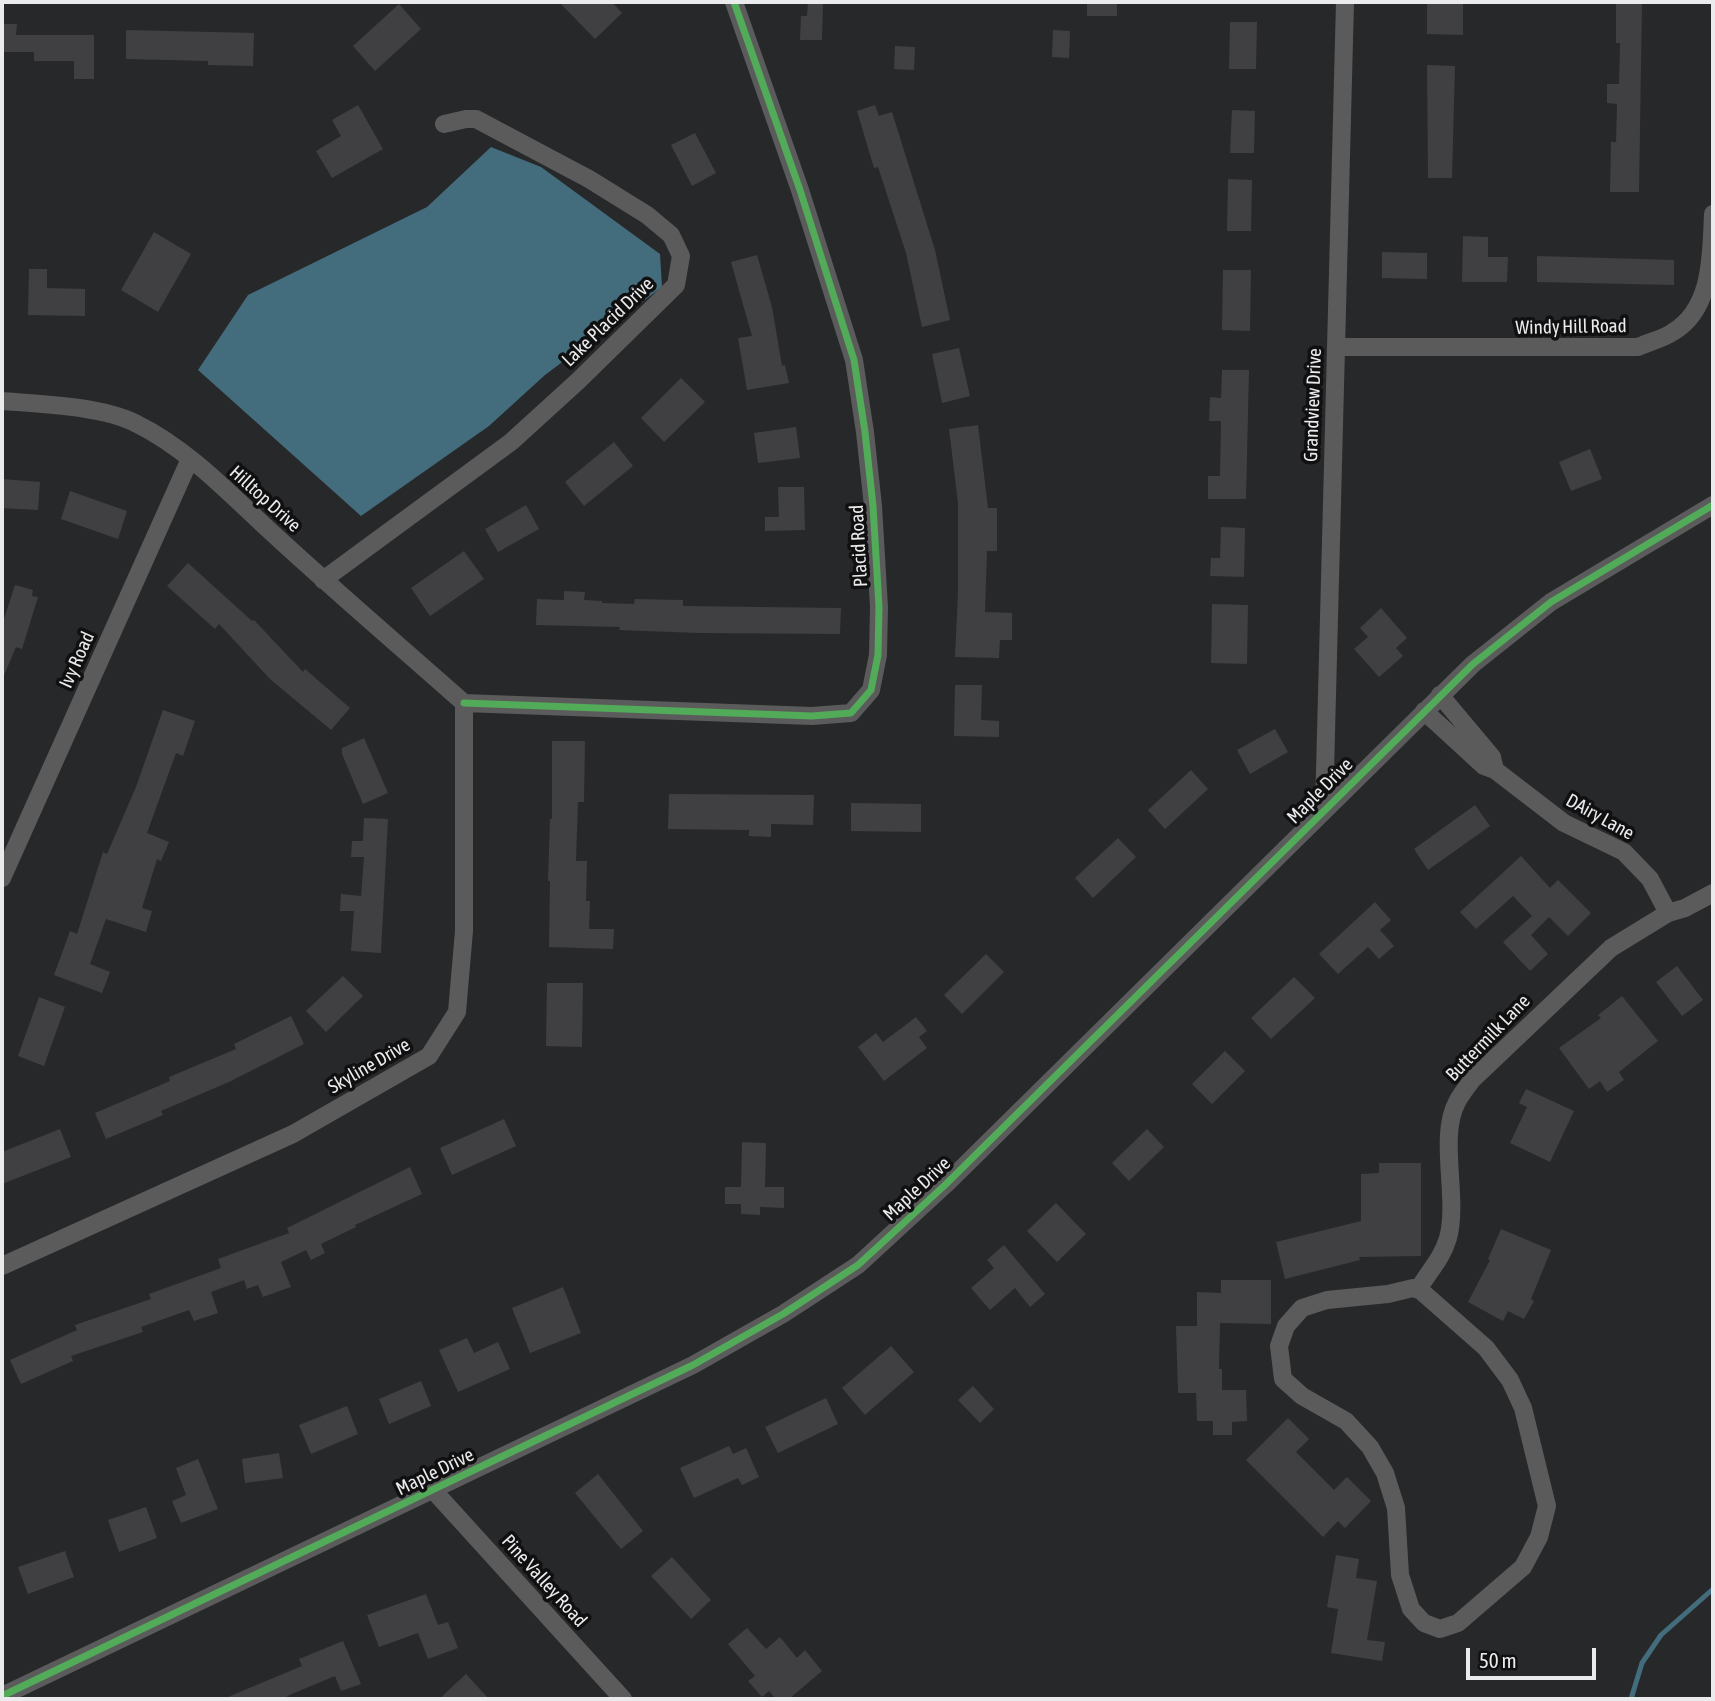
<!DOCTYPE html>
<style>
body{margin:0}
#map{position:relative;width:1715px;height:1701px;overflow:hidden;background:#27282a;font-family:"Asap Condensed",sans-serif}
canvas{display:block}
.frame{position:absolute;inset:0;border:4px solid #ebebee;pointer-events:none}
.scale{position:absolute;left:1466px;top:1648px;width:130px;height:32px;box-sizing:border-box;border:4px solid #ebebee;border-top:0;padding-left:9px;font-size:21px;line-height:24px;white-space:nowrap;color:#ebebee;-webkit-text-stroke:5px #101011;paint-order:stroke}
</style>
<div id="map">
<canvas width="1715" height="1701"></canvas>
<div class="frame"></div>
<div class="scale">50 m</div>
</div>
<script>
const c = document.querySelector('canvas').getContext('2d');
c.lineJoin = 'round';
function paint(path, color) { c.fillStyle = color; c.fill(path, 'evenodd'); }
function stroke(path, color, width, dash) { c.strokeStyle = color; c.lineWidth = width; c.lineCap = dash ? 'butt' : 'round'; c.setLineDash(dash || []); c.stroke(path); }
function drawText(font, color, halo, rows, align = 'center') {
  c.font = font + ' "Asap Condensed",sans-serif'; c.lineWidth = 7; c.setLineDash([]); c.textBaseline = 'middle'; c.strokeStyle = halo; c.fillStyle = color; for (const [text, x, y, turn = 0] of rows) {
    c.save(); c.translate(x, y); c.rotate((+turn || 0) * Math.PI / 180); c.textAlign = isNaN(turn) ? turn : align; if (halo) c.strokeText(text, 0, 0); c.fillText(text, 0, 0); c.restore();
  }
}
paint(new Path2D(`
 M491 147 541 167 660 254 662 287 545 375 489 426 361 516 198 370 248 295 427 207Z`), '#436c7d');
stroke(new Path2D(`
 M1631 1699 1642 1663 1661 1635 1713 1589`), '#436c7d', 5);
paint(new Path2D(`
 M559 2H612L622 13 595 39Z
 M808 2H823L822 40H800L801 16H807Z
 M1087 2H1117V16H1087Z
 M1427 2H1463V35L1427 34Z
 M1616 2H1642L1639 192H1610L1611 142H1616L1617 104 1607 103V84H1619L1620 43H1616Z
 M399 4 421 29 375 71 353 46Z
 M1230 22H1257L1256 69H1229Z
 M2 24H17L16 35H94V79H74V61H34V52H2Z
 M126 30 254 33 253 66 208 65V61L126 59Z
 M1053 30 1070 31 1069 58 1052 57Z
 M895 46 915 47 914 70 894 69Z
 M1427 65 1455 66 1452 178H1428Z
 M358 105 383 149 332 178 316 151 341 136 332 120Z
 M875 105 879 116 892 112 935 250 950 320 922 327 906 253 878 167 874 168 857 111Z
 M1232 110 1255 111 1254 153H1230Z
 M695 133 716 173 692 186 671 145Z
 M1228 179 1252 180 1251 231H1227Z
 M154 232 191 254 158 312 121 290Z
 M1463 236 1488 237V257H1508L1507 282H1462Z
 M1382 252 1427 253V279L1382 278Z
 M757 255 772 307 782 366 785 365 789 383 747 390 738 338 752 336 731 262Z
 M1537 256 1674 260V285L1537 282Z
 M29 269H47V288L85 289V316L28 315Z
 M1223 270H1251L1250 331 1222 330Z
 M959 348 970 396 942 403 932 354Z
 M1222 370H1249L1246 499H1208V476H1220L1221 421H1209L1210 397 1221 398Z
 M681 378 705 402 664 442 641 418Z
 M978 425 988 508H997V551H987L985 612 1012 613V640H1000L999 658 955 657 958 592V503L949 429Z
 M796 427 800 458 758 463 754 433Z
 M614 442 633 466 584 506 565 482Z
 M1590 449 1602 479 1571 491 1559 462Z
 M2 479 40 482 38 510 2 508Z
 M778 487H804L805 530 765 531V517H779Z
 M70 491 127 511 118 539 61 519Z
 M526 505 539 529 498 552 485 529Z
 M1221 527 1245 528 1244 577 1210 576 1211 558H1220Z
 M464 551 484 579 430 616 411 588Z
 M188 563 252 621 254 620 303 672 305 669 350 708 331 730 270 679 219 624 215 629 167 586Z
 M15 585 33 590 32 596 38 597 22 649 16 647 2 680V625Z
 M564 591 585 592 584 600 602 601V603L634 604 635 599 683 600V606L841 608 840 634 698 633 619 630 620 627 536 625 537 599 564 600Z
 M1212 604 1248 605 1247 664 1211 663Z
 M1381 608 1407 638 1396 648 1403 656 1379 677 1354 649 1368 637 1360 628Z
 M955 685H982L981 720 999 721V737L954 736Z
 M163 710 195 721 183 756 176 753 147 833 169 842 161 861 157 859 142 908 152 911 146 932 106 919 90 964 110 972 102 993 54 975 70 931 77 934 103 852 107 854 136 787Z
 M1275 729 1288 752 1250 774 1237 750Z
 M364 738 388 793 363 804 342 754V748Z
 M552 741H585L584 802H578L576 861H587L586 901H590L589 929H614L613 949 549 947 550 881H548L550 819H552Z
 M1191 770 1208 789 1165 829 1148 810Z
 M669 794 814 795 813 825 771 824V837L749 836V830L668 829Z
 M851 803 921 804V832L851 831Z
 M1475 805 1490 826 1428 870 1414 849Z
 M364 818 388 819 381 953 351 951 354 911H340L341 894 361 896 364 857H351L352 841H363Z
 M1118 838 1136 857 1093 898 1075 878Z
 M1521 856 1550 888 1558 880 1591 913 1568 936 1549 917 1531 935 1548 954 1530 971 1503 942 1532 916 1513 896 1476 929 1460 912Z
 M1375 902 1391 920 1380 930 1394 946 1379 959 1368 947 1338 974 1319 954Z
 M986 954 1004 972 962 1014 944 995Z
 M1677 966 1703 1000 1682 1016 1656 982Z
 M343 976 363 996 326 1032 306 1011Z
 M1294 977 1315 998 1271 1039 1251 1018Z
 M547 983H583L582 1047 546 1046Z
 M1622 996 1658 1041 1619 1072 1624 1080 1607 1092 1600 1081 1589 1089 1559 1048 1601 1018 1598 1015Z
 M39 997 65 1007 44 1066 18 1056Z
 M291 1016 304 1044 229 1082 161 1111 163 1115 106 1139 95 1113 170 1081 169 1077 236 1049 234 1044Z
 M916 1017 927 1031 919 1037 927 1048 884 1081 858 1047 876 1033 883 1042Z
 M1225 1051 1245 1071 1212 1104 1192 1084Z
 M1526 1089 1574 1111 1550 1162 1510 1143 1527 1107 1519 1103Z
 M504 1119 516 1146 452 1175 440 1148Z
 M60 1129 71 1157 2 1184V1152Z
 M1147 1129 1164 1147 1129 1181 1112 1163Z
 M742 1142 766 1143 765 1187H784V1208L760 1207V1215L741 1214V1204H725V1187H741Z
 M1379 1163H1421V1256L1359 1257 1360 1260 1285 1279 1276 1242 1361 1221V1174L1379 1173Z
 M410 1167 422 1194 355 1225 356 1227 321 1244 325 1253 311 1260 306 1250 281 1262 291 1287 263 1297 258 1285 247 1289 244 1280 211 1292 218 1313 194 1321 189 1310 141 1327 143 1332 71 1356 73 1361 21 1384 10 1360 77 1330 75 1325 151 1299 149 1294 221 1268 218 1259 289 1233 287 1228Z
 M1056 1203 1086 1234 1057 1262 1027 1231Z
 M1501 1229 1551 1250 1531 1299 1534 1301 1524 1319 1508 1311 1503 1321 1468 1302 1490 1260 1488 1259Z
 M1004 1245 1045 1294 1030 1307 1015 1288 990 1310 971 1288 994 1268 987 1260Z
 M1221 1280H1271V1324L1220 1323 1219 1369H1222V1390H1246L1247 1421 1232 1422V1435H1213V1421H1197L1196 1393H1178L1176 1326H1197V1292L1221 1293Z
 M563 1287 581 1333 530 1353 512 1308Z
 M467 1338 474 1353 498 1342 510 1369 458 1392 439 1350Z
 M891 1346 914 1372 865 1415 842 1388Z
 M421 1381 431 1406 389 1424 379 1399Z
 M973 1386 994 1409 980 1423 958 1400Z
 M826 1398 838 1424 778 1453 765 1427Z
 M347 1406 358 1434 311 1454 299 1425Z
 M1288 1418 1309 1439 1296 1452 1334 1490 1347 1477 1371 1501 1345 1528 1338 1521 1323 1537 1246 1460Z
 M729 1446 733 1454 746 1448 759 1477 742 1485 738 1478 694 1498 680 1468Z
 M279 1453 283 1478 245 1483 242 1459Z
 M198 1459 218 1509 181 1523 172 1501 186 1495 176 1468Z
 M598 1474 643 1531 621 1549 575 1493Z
 M146 1507 157 1538 119 1552 108 1520Z
 M65 1551 74 1577 28 1594 18 1567Z
 M1336 1555 1359 1559 1356 1578 1377 1581 1367 1640 1385 1642 1382 1661 1331 1653 1338 1609 1327 1607Z
 M672 1557 711 1600 691 1619 651 1576Z
 M426 1594 438 1625 448 1622 458 1648 428 1659 418 1633 379 1647 367 1615Z
 M747 1628 766 1649 780 1637 797 1658 805 1650 822 1671 789 1699H776L769 1691 762 1697 748 1681 755 1676 728 1644Z
 M343 1641 361 1684 341 1691 335 1676 287 1696 289 1699H223L302 1666 299 1659Z
 M466 1674 489 1699H439Z`), '#404042');
stroke(new Path2D(`
 M1336 347H1638C1649 342 1663 339 1673 332 1713 308 1711 254 1713 214
 M2 401C41 404 103 406 137 424 192 451 236 501 281 541 341 596 403 649 464 703
 M323 580 511 442 578 381 676 285 681 256 671 235 647 215 589 179 476 119H466L444 124
 M1440 695 1492 757 1495 770
 M464 703 812 716 851 713 871 690 878 655 879 607 873 506 865 432 854 360 800 190 734 2
 M1424 711 1484 766 1495 770 1564 823 1624 852 1650 879 1668 913
 M1324 810 1345 2
 M2 878 190 459
 M2 1266 293 1134 429 1056 457 1012 464 931V703
 M1413 1288 1420 1290 1486 1348 1510 1380 1523 1408 1547 1506 1539 1537 1523 1567 1458 1623 1440 1629 1424 1623 1411 1609 1400 1575 1396 1508 1385 1473 1370 1447 1346 1421 1302 1396 1283 1379 1279 1346 1286 1326 1302 1308 1327 1300 1388 1294Z
 M1418 1290C1428 1272 1442 1259 1448 1238 1459 1198 1438 1137 1457 1102 1461 1094 1467 1087 1472 1080L1611 948 1668 913 1685 908 1713 893
 M433 1490 623 1699
 M2 1696 693 1365 783 1314 858 1265 945 1185 1473 664 1551 602 1713 505`), '#5b5b5c', 18);
stroke(new Path2D(`
 M464 703 812 716 851 713 871 690 878 655 879 607 873 506 865 432 854 360 800 190 734 2
 M2 1696 693 1365 783 1314 858 1265 945 1185 1473 664 1551 602 1713 505`), '#51ab58', 7);
drawText('19px', '#ebebee', '#101011', [
 ["Lake Placid Drive",608,322,-44],
 ["Windy Hill Road",1571,327,-1],
 ["Grandview Drive",1313,405,-88],
 ["Hilltop Drive",265,499,42],
 ["Placid Road",859,546,-93],
 ["Ivy Road",77,660,-66],
 ["Maple Drive",1320,791,-45],
 ["DAiry Lane",1600,817,29],
 ["Buttermilk Lane",1488,1038,-46],
 ["Skyline Drive",369,1066,-30],
 ["Maple Drive",917,1189,-43],
 ["Maple Drive",435,1472,-26],
 ["Pine Valley Road",544,1581,48]
]);
</script>
